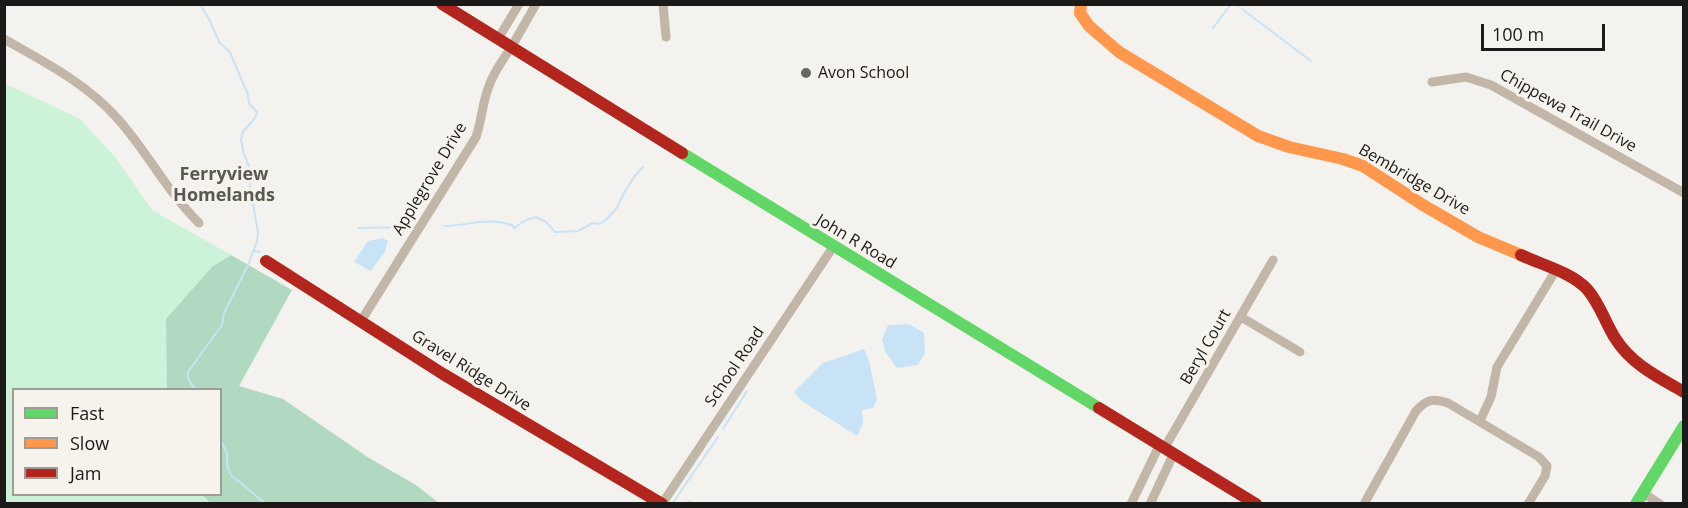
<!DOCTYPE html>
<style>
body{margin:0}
#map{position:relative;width:1688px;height:508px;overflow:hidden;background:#f4f2ee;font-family:"Open Sans",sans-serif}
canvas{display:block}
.frame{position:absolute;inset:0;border:6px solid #1b1a18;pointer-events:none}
.legend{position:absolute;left:12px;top:388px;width:210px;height:108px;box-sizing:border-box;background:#f6f3ec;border:2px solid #9e9c97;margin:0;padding:8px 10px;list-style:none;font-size:18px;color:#1b1a18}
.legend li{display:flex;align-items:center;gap:12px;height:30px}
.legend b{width:30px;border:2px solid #9e9c97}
.scale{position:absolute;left:1481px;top:24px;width:124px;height:27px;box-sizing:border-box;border:3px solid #1b1a18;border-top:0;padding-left:8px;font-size:18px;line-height:21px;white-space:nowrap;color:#1b1a18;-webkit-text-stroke:4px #f6f3ec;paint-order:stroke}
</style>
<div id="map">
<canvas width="1688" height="508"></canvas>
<div class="frame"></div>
<ul class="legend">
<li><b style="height:8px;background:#63d668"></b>Fast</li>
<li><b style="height:8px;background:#ff974d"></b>Slow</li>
<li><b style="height:8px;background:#b3261e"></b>Jam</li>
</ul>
<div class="scale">100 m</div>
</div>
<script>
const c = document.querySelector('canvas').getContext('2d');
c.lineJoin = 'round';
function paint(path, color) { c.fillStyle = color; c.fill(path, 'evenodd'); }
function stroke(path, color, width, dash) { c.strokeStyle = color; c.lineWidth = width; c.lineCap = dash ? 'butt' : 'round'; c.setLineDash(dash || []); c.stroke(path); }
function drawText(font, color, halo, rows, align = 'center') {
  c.font = font + ' "Open Sans",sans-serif'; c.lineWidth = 6; c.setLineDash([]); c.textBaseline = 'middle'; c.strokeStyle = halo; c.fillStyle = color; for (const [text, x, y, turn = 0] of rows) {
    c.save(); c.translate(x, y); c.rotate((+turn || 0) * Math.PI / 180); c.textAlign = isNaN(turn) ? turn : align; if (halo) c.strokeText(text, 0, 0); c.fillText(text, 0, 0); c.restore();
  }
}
paint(new Path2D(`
 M4 83 80 119 116 158 152 210 231 255 213 266 168 382 167 389 14 390V494H202L212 503H5Z`), '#ccf2da');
paint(new Path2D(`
 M231 255 292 290 239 386 283 399 369 458 416 485 439 503 212 504 202 495 220 494V390L167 389 166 319 213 266Z`), '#b1d9c1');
paint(new Path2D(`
 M383 238 388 241 385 251 371 271 354 262 368 241Z
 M909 324 924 333 925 353 918 365 897 368 886 353 882 340 888 325Z
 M864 349 869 360 877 400 873 408 862 410 863 423 857 436 802 401 794 392 823 363Z`), '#c8e2f6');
stroke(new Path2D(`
 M1238 4 1239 6
 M1242 9 1311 61
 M1213 28 1231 4
 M444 226C465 226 493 216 513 226L514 228 526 220 536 217 546 222 555 232 578 231 593 223 599 224 606 220 616 209 624 193 634 177 643 167
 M358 228 408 227
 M253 251 260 252
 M196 390C192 384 186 379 188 372L222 325 224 313 248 265 257 241 258 233 250 185 252 174 244 154 241 140 243 132 255 118 257 112 249 103 248 95 230 52 219 42 210 21 200 4
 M723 429 747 391
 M220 436 222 443 227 453V465L231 475 266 504
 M688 501 695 504
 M672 504 718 437`), '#c8e2f6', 2);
stroke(new Path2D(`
 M663 4 666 37
 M4 39C44 62 86 83 117 118 147 151 167 192 199 223
 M498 39 519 4
 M1432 82 1466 77 1491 85 1684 193
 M1241 317 1300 352
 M361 321 476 137C482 120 482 103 489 86 494 71 504 59 512 46 520 32 528 18 536 4
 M1480 421 1491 397 1497 367 1556 270
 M1165 447 1273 260
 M1643 493 1660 504
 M662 504 833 247
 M1131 504 1160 444
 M1150 504 1174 453
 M1364 504 1416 411C1427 399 1433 398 1448 403L1539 457 1547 466 1545 476 1528 504`), '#c1b6a8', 9);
stroke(new Path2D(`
 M682 153 1099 408
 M1636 504 1684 426`), '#63d668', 12);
stroke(new Path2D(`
 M1081 4 1080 13 1089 26 1119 52 1258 136 1289 147 1343 159 1363 166 1423 205 1478 237 1521 255`), '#ff974d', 12);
stroke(new Path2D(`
 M442 4 682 153
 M1521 255C1542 265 1571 272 1587 289 1600 304 1605 322 1615 338 1631 364 1658 377 1684 392
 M266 261 443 374 662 504
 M1099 408 1256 504`), '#b3261e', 12);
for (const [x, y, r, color] of [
 [806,73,6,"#676663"]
]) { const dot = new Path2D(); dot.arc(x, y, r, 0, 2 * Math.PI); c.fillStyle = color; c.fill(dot); stroke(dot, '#f6f3ec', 2); }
drawText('16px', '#1b1a18', '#f6f3ec', [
 ["Avon School",818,73]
], 'left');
drawText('16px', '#1b1a18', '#f6f3ec', [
 ["Chippewa Trail Drive",1568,111,29],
 ["Applegrove Drive",430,179,-59],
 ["Bembridge Drive",1414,180,30],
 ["John R Road",856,242,31],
 ["Beryl Court",1206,347,-60],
 ["School Road",735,367,-56],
 ["Gravel Ridge Drive",471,371,32]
]);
drawText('bold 18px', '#5a5852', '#f6f3ec', [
 ["Ferryview",224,175],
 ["Homelands",224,196]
]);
</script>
